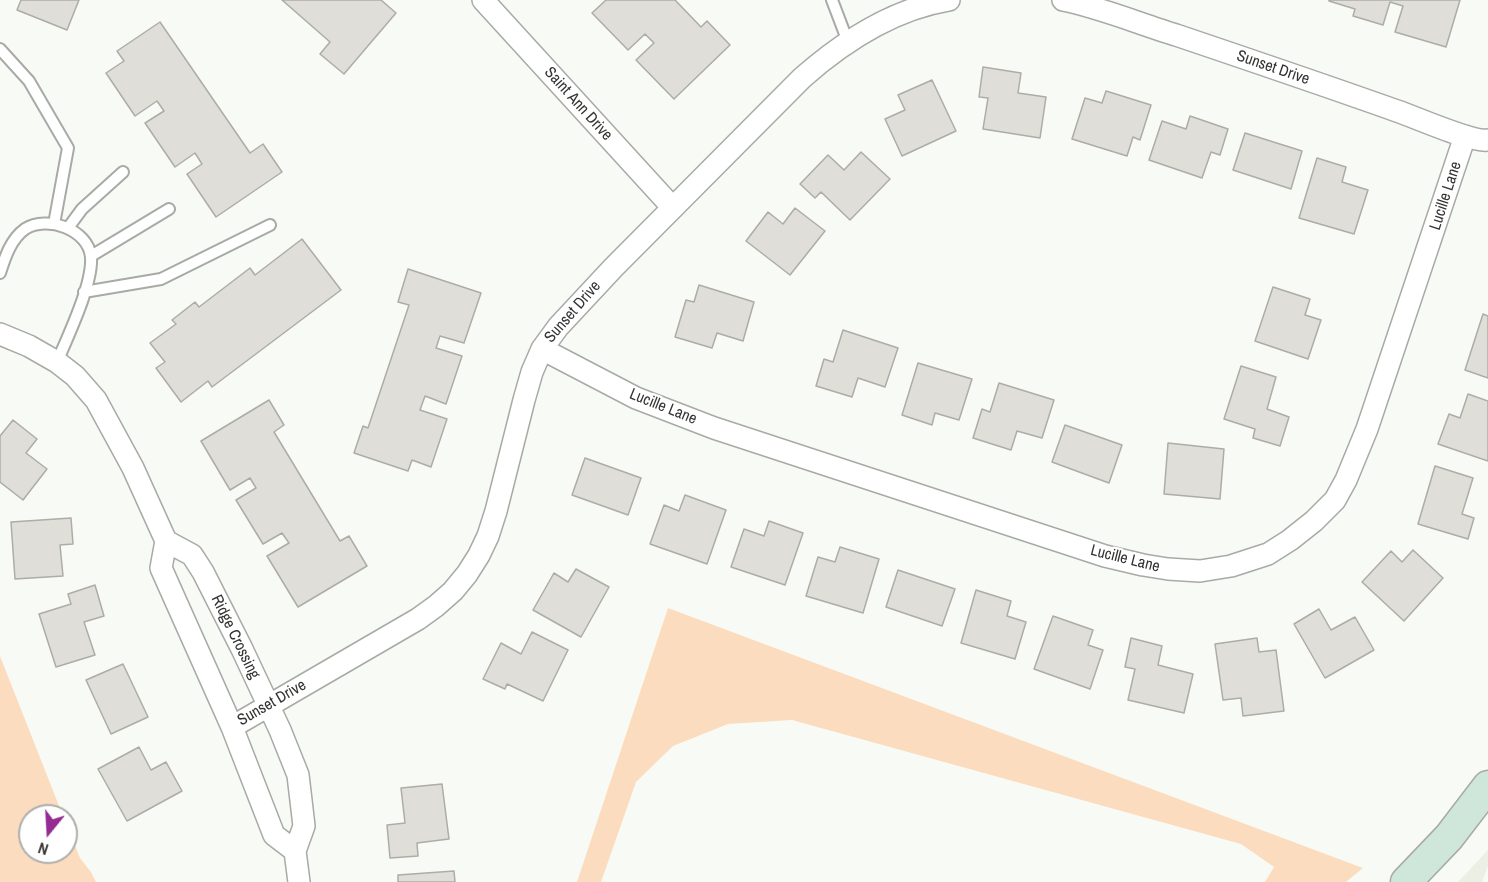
<!DOCTYPE html>
<style>
body{margin:0}
#map{position:relative;width:1488px;height:882px;overflow:hidden;background:#f8fbf5;font-family:"Archivo Narrow",sans-serif}
canvas{display:block}
.north{position:absolute;left:18px;top:804px;width:60px;height:60px;box-sizing:border-box;background:#fff;border:2px solid #aeaead;border-radius:50%;rotate:198deg;font-size:16px;font-weight:700;line-height:24px;text-align:center;color:#343533}
.north::after{content:'';display:block;margin:auto;width:21px;height:27px;background:#942c91;clip-path:polygon(50% 0,100% 100%,50% 72%,0 100%)}
</style>
<div id="map">
<canvas width="1488" height="882"></canvas>
<div class="north">N</div>
</div>
<script>
const c = document.querySelector('canvas').getContext('2d');
c.lineJoin = 'round';
function paint(path, color) { c.fillStyle = color; c.fill(path, 'evenodd'); }
function stroke(path, color, width, dash) { c.strokeStyle = color; c.lineWidth = width; c.lineCap = dash ? 'butt' : 'round'; c.setLineDash(dash || []); c.stroke(path); }
function drawText(font, color, halo, rows, align = 'center') {
  c.font = font + ' "Archivo Narrow",sans-serif'; c.lineWidth = 4.5; c.setLineDash([]); c.textBaseline = 'middle'; c.strokeStyle = halo; c.fillStyle = color; for (const [text, x, y, turn = 0] of rows) {
    c.save(); c.translate(x, y); c.rotate((+turn || 0) * Math.PI / 180); c.textAlign = isNaN(turn) ? turn : align; if (halo) c.strokeText(text, 0, 0); c.fillText(text, 0, 0); c.restore();
  }
}
paint(new Path2D(`
 M1488 850V866L1482 882H1458Z`), '#eaf0e4');
paint(new Path2D(`
 M668 608 1363 868 1346 882H1265L1274 867 1241 844 792 720 728 724 673 746 636 782 601 882H577Z
 M0 656 63 816H30V852H66V823L80 858 91 872 96 882H0Z`), '#fcdcbf');
const building = new Path2D(`
 M21 0H79L67 30 17 10Z
 M282 0H381L396 13 344 74 320 54 330 42Z
 M606 0H675L701 27 707 21 730 45 674 99 636 60 654 43 645 34 628 50 592 13Z
 M1329 0H1460L1446 47 1395 32 1403 6 1390 2 1383 25 1353 16 1355 9 1329 1Z
 M160 22 250 153 263 144 282 172 216 217 187 174 202 164 195 153 175 167 145 123 164 111 157 101 135 116 106 73 124 61 117 51Z
 M983 67 1021 73 1018 93 1046 97 1040 138 983 129 988 98 979 97Z
 M932 80 956 131 902 156 885 119 905 110 898 95Z
 M1106 91 1151 105 1140 140 1133 137 1127 156 1072 139 1085 98 1102 103Z
 M1190 116 1228 129 1220 155 1211 152 1202 178 1149 160 1162 121 1186 129Z
 M1245 133 1302 151 1291 189 1233 170Z
 M861 152 890 179 850 220 821 192 815 198 800 184 828 155 844 170Z
 M1317 158 1346 167 1342 182 1368 190 1354 234 1299 218Z
 M795 208 825 231 790 275 746 241 768 212 783 224Z
 M302 239 341 290 212 387 208 381 181 402 156 368 165 362 150 343 176 324 172 320 195 302 199 307 250 268 255 275Z
 M408 269 481 293 464 343 440 336 436 348 462 356 446 404 425 396 420 410 447 419 431 467 412 460 408 471 354 453 363 426 368 428 409 305 398 302Z
 M699 285 754 302 743 341 717 333 712 348 675 337 686 300 694 302Z
 M1273 287 1310 299 1305 315 1321 320 1308 359 1255 341Z
 M1483 314 1488 316V378L1465 370Z
 M843 330 898 348 885 387 858 378 852 397 816 386 824 359 833 362Z
 M918 363 972 379 959 420 935 413 932 425 902 415Z
 M1241 366 1276 377 1267 409 1289 417 1280 446 1253 438 1255 429 1224 419Z
 M999 383 1054 400 1042 438 1017 431 1011 450 973 438 982 409 990 412Z
 M1468 394 1488 401V461L1438 444 1449 414 1460 418Z
 M269 400 284 425 274 432 340 541 349 536 367 566 298 607 267 556 289 543 282 533 263 544 236 500 256 488 250 478 230 490 201 441Z
 M13 420 37 439 26 453 47 469 23 500 0 482V436Z
 M1065 425 1122 445 1109 483 1052 462Z
 M1168 443 1224 449 1220 499 1164 494Z
 M585 458 641 478 628 515 572 495Z
 M1435 466 1473 478 1462 514 1474 518 1468 539 1418 524Z
 M685 495 726 510 707 564 650 544 664 505 679 511Z
 M71 518 73 544 60 545 63 576 15 579 11 522Z
 M769 521 803 533 785 585 731 567 744 529 764 536Z
 M840 547 879 559 863 613 806 596 818 557 835 562Z
 M1413 550 1443 578 1404 621 1362 582 1391 551 1402 562Z
 M576 569 609 587 581 637 533 610 554 573 568 582Z
 M898 570 955 589 942 626 886 607Z
 M95 585 104 616 84 622 95 655 56 667 39 614 71 604 68 594Z
 M976 590 1011 601 1007 616 1026 622 1015 659 961 643Z
 M1319 609 1331 630 1355 617 1374 650 1325 678 1294 624Z
 M1053 616 1093 630 1088 645 1103 650 1090 689 1034 669Z
 M532 632 568 650 543 701 507 684 505 689 483 679 501 643 521 654Z
 M1131 638 1162 646 1158 665 1193 674 1184 713 1128 700 1135 669 1125 667Z
 M1257 638 1259 652 1276 650 1284 711 1243 716 1241 698 1223 700 1215 644Z
 M123 664 148 717 111 734 86 680Z
 M139 747 151 770 166 762 182 791 127 821 98 769Z
 M442 784 449 839 417 843 418 856 390 858 387 825 405 823 401 788Z
 M454 871 455 882H398V875Z`);
paint(building, '#dfded8');
stroke(building, '#adaca6', 1.5);
const lane = new Path2D(`
 M832 0 848 42
 M0 49 29 81 68 148 54 224
 M68 228 82 209 123 172
 M91 256 169 209
 M0 273C5 257 11 239 25 229 47 215 88 229 91 257 93 284 68 336 57 362
 M84 292 161 279 270 225`);
const street = new Path2D(`
 M483 0 673 208
 M1063 0C1099 7 1140 24 1176 35 1250 60 1324 85 1397 111 1415 117 1473 143 1488 140
 M0 334 29 346 57 362 75 376 96 400 133 468 166 541 192 555 203 572 242 649 280 730 298 775 304 826 295 851 299 882
 M542 349 636 398 714 428 1105 556 1143 565 1168 569 1200 571 1231 566 1268 554 1290 540 1314 521 1335 500 1346 480 1367 429 1465 136
 M166 541 161 568 232 727 274 835 295 851
 M232 727 418 619 436 606 453 591 467 574 479 555 488 536 496 511 524 400 532 372 542 349 558 327 613 268 802 78C844 41 894 9 949 0`);
const secondary = new Path2D(`
 M1406 882 1449 837 1488 786`);
stroke(lane, '#a7aaa5', 14);
stroke(street, '#a7aaa5', 24);
stroke(secondary, '#a7aaa5', 33);
stroke(lane, '#fff', 10);
stroke(street, '#fff', 21);
stroke(secondary, '#cfe7db', 30);
drawText('16px', '#343533', '#fff', [
 ["Sunset Drive",1273,68,19],
 ["Saint Ann Drive",578,104,48],
 ["Lucille Lane",1446,196,-72],
 ["Sunset Drive",573,312,-49],
 ["Lucille Lane",663,407,22],
 ["Lucille Lane",1125,559,14],
 ["Ridge Crossing",235,637,64],
 ["Sunset Drive",272,703,-30]
]);
</script>
